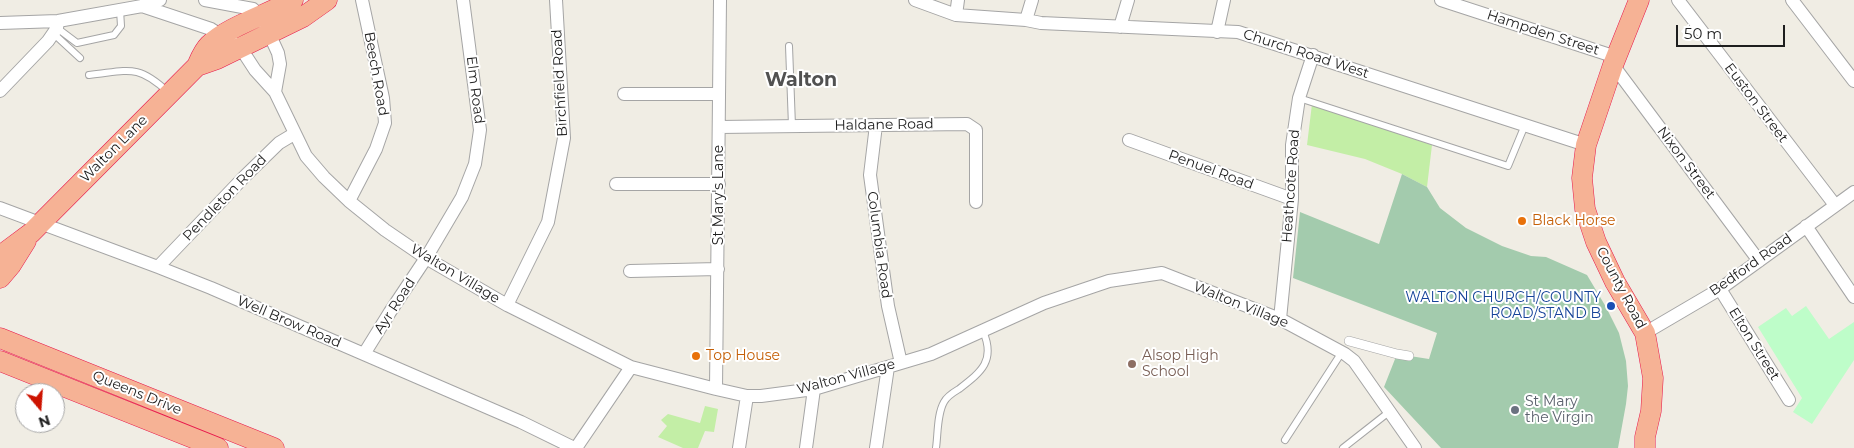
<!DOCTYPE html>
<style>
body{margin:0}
#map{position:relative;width:1854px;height:448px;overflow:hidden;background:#f0ede4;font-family:Montserrat,sans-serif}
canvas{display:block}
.north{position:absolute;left:15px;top:383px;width:50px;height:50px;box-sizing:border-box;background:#fff;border:1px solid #a5a5a5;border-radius:50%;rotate:162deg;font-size:14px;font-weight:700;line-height:20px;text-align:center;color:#1e1e1e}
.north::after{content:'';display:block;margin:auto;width:18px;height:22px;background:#cd1300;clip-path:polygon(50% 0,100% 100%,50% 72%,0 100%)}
.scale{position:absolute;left:1676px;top:25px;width:109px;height:22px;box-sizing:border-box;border:2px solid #1e1e1e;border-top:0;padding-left:6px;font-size:15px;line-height:18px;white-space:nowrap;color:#1e1e1e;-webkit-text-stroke:4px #fff;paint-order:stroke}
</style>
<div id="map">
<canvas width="1854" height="448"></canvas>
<div class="north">N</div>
<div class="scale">50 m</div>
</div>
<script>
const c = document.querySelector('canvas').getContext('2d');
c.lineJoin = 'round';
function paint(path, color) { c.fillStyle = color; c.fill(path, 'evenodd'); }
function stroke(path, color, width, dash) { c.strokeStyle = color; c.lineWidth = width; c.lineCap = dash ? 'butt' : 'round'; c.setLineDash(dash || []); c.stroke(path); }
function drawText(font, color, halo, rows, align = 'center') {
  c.font = font + ' Montserrat,sans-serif'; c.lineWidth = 4; c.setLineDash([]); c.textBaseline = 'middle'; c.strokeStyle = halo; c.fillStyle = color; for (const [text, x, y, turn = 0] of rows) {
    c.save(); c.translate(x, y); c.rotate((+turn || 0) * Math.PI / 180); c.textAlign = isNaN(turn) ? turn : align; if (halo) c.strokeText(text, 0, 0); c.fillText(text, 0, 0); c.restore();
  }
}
paint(new Path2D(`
 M1312 104 1432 145 1427 187 1402 174 1365 159 1307 145Z
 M705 406 718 409 714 432 705 431 698 448H683L658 437 667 426 661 420 668 414 700 423Z`), '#c3eea6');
paint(new Path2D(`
 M1402 174 1427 187 1440 208 1466 228 1502 246 1531 256 1546 257 1587 275 1606 307 1619 333 1626 361 1628 386 1626 404 1618 448H1441L1384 387 1397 354 1429 359 1437 333 1293 278 1300 212 1379 244Z`), '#a3cbad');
paint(new Path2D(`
 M1806 306 1829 339 1854 322V360L1812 424 1793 412 1802 398 1758 327 1786 308 1792 316Z`), '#befdc9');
const service = new Path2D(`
 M57 28 77 43 114 35 121 26 120 10
 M54 34 80 58
 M789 46 792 126
 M89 75C128 71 137 63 168 92
 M1299 98 1508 166 1525 125
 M1285 440 1342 352
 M936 448C938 434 937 414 944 402 947 396 954 392 959 389 981 372 996 361 983 331
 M1343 448 1389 412`);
const pedestrian = new Path2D(`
 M1349 341 1397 354 1409 356`);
const minor = new Path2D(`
 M205 0 253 9 261 16 278 53 280 64 275 92
 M915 0 956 15 1026 20 1041 23 1238 32 1586 145
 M1441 0 1616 57
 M1678 0 1835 205
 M1792 0 1854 81
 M142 6 211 29 240 47 255 70 275 92 306 156 324 177 349 201 385 230 426 258 507 305 631 367 716 389 747 396H761L814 389 931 354 1044 303 1109 281 1162 273 1280 319 1345 354 1354 361 1415 448
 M956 15 958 0
 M1026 20 1032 0
 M0 23 58 21 142 6 160 0
 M1120 27 1128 0
 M1217 32 1224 0
 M1613 65 1759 261
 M0 91 48 41 57 28 58 21
 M624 94H719
 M876 125 870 175 888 306 901 363
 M719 127 967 124 976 130V202
 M1129 140 1292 199
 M616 184H719
 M349 201 376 149 385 123 383 98 362 0
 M0 208 158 267 211 288 521 422 574 448
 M1806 226 1854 297
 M158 267 245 176 279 143 294 134
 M630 271 718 269
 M1720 289 1789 400
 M507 305 548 222 564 138 556 0
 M1280 319 1292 199V145L1299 98 1313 55
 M1645 333 1720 289 1854 192
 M364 354 390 312 426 258 462 197 475 164 480 130 463 0
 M716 389 720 0
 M576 448 631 367
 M739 448 747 396
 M806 448 814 389
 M876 448 888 367`);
const trunk = new Path2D(`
 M1639 0 1613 65 1586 145 1582 178 1585 209 1596 242 1615 282 1645 333 1653 378 1651 411 1645 437V448
 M197 66 217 59 303 17 327 0
 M0 256 31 233 197 66C200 59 203 51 209 45 227 27 269 14 293 0
 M0 278 11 265 26 241
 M0 338 274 448
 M0 361 218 448`);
stroke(service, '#a5a5a5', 8);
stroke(pedestrian, '#a5a5a5', 10);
stroke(minor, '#a5a5a5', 14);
stroke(trunk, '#e7184c', 21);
stroke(service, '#fff', 6);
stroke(pedestrian, '#fff', 9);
stroke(minor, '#fff', 12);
stroke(trunk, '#f6b295', 20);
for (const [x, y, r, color] of [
 [1522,221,5,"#e8710a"],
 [1611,306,5,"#1a4fb4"],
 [696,356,5,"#e8710a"],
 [1132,364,5,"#8d6e63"],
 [1515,410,5,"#6b7280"]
]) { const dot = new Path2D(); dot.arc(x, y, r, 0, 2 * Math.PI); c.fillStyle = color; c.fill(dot); stroke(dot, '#fff', 2); }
drawText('14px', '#1e1e1e', '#fff', [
 ["Hampden Street",1543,33,18],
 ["Church Road West",1306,54,18],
 ["Beech Road",376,74,80],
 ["Birchfield Road",560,83,-93],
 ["Elm Road",475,90,83],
 ["Euston Street",1756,103,53],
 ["Haldane Road",884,125,-1],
 ["Walton Lane",114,149,-45],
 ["Nixon Street",1686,163,53],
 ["Penuel Road",1211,170,20],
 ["Heathcote Road",1291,186,-86],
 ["St Mary's Lane",719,195,-90],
 ["Pendleton Road",225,198,-46],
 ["Columbia Road",879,245,82],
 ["Bedford Road",1751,265,-35],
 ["Walton Village",455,274,31],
 ["County Road",1621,288,62],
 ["Walton Village",1241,305,22],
 ["Ayr Road",395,306,-57],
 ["Well Brow Road",289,322,23],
 ["Elton Street",1754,344,58],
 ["Walton Village",846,377,-15],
 ["Queens Drive",137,393,22]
]);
drawText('14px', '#c56008', '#fff', [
 ["Black Horse",1532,221],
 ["Top House",706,356]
], 'left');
drawText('14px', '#164399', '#fff', [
 ["WALTON CHURCH/COUNTY",1601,298],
 ["ROAD/STAND B",1601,314]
], 'right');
drawText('14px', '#785e54', '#fff', [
 ["Alsop High",1142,356],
 ["School",1142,372]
], 'left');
drawText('14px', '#5b616d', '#fff', [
 ["St Mary",1525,402],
 ["the Virgin",1525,418]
], 'left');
drawText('bold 19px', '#515151', '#fff', [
 ["Walton",801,80]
]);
</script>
